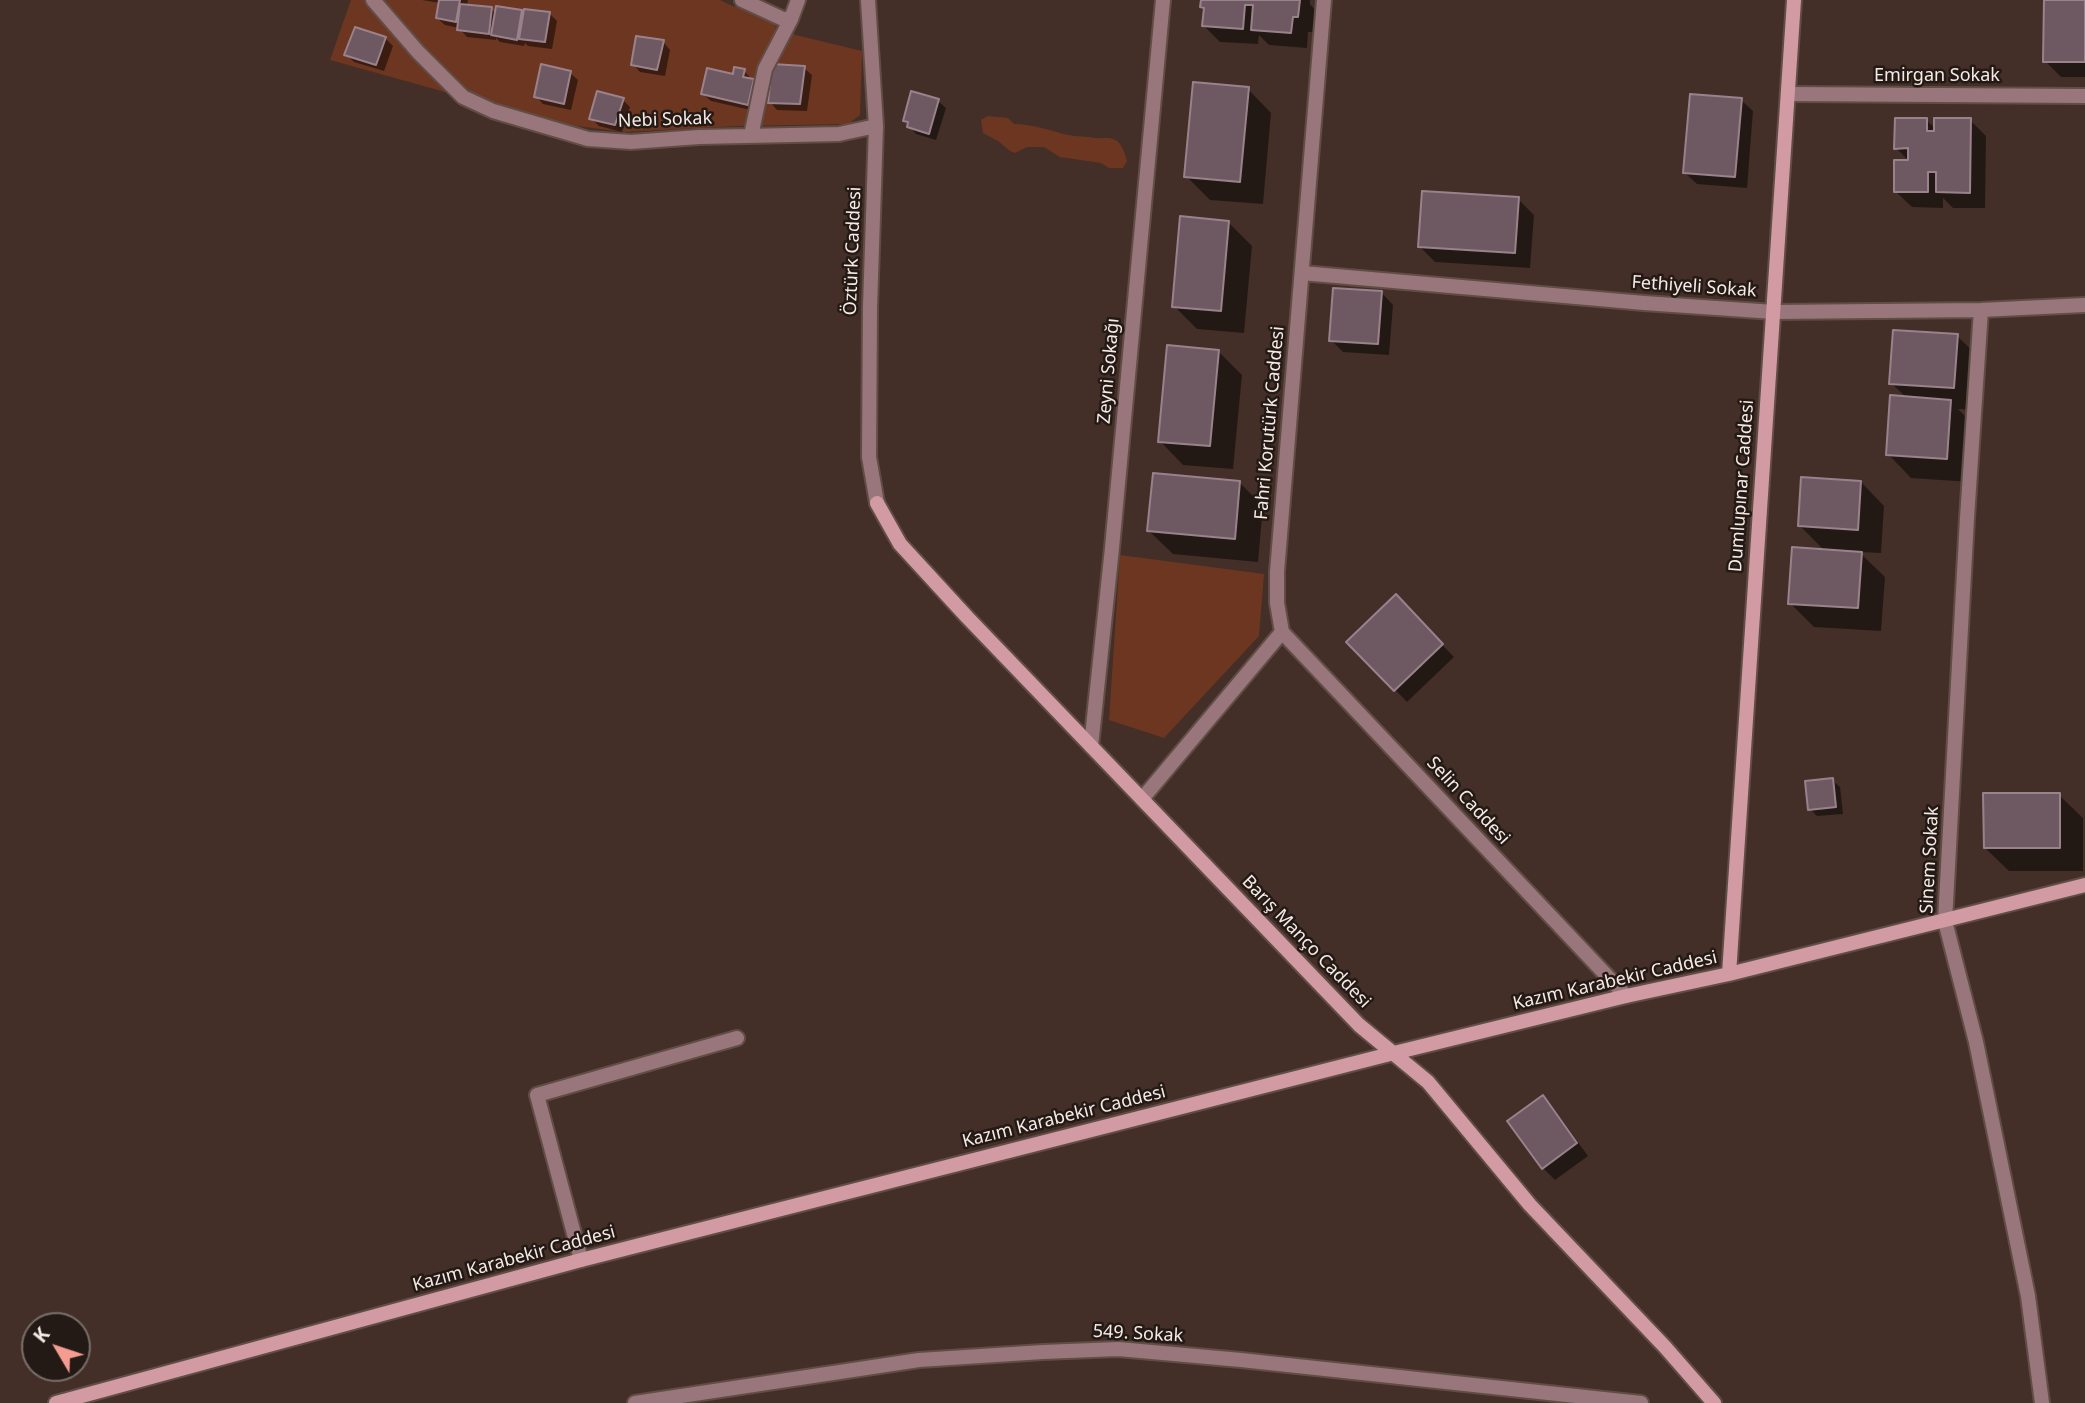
<!DOCTYPE html>
<meta charset="utf-8">
<style>
body{margin:0}
#map{position:relative;width:2085px;height:1403px;overflow:hidden;background:#432f27;font-family:"Noto Sans",sans-serif}
canvas{display:block}
.north{position:absolute;left:21px;top:1312px;width:70px;height:70px;box-sizing:border-box;background:#231a16;border:2px solid #786d69;border-radius:50%;rotate:309deg;font-size:19px;font-weight:700;line-height:28px;text-align:center;color:#f7eae5}
.north::after{content:'';display:block;margin:auto;width:24px;height:32px;background:#f59c91;clip-path:polygon(50% 0,100% 100%,50% 72%,0 100%)}
</style>
<div id="map">
<canvas width="2085" height="1403"></canvas>
<div class="north">K</div>
</div>
<script>
const c = document.querySelector('canvas').getContext('2d');
c.lineJoin = 'round';
function paint(path, color) { c.fillStyle = color; c.fill(path, 'evenodd'); }
function stroke(path, color, width, dash) { c.strokeStyle = color; c.lineWidth = width; c.lineCap = dash ? 'butt' : 'round'; c.setLineDash(dash || []); c.stroke(path); }
function drawText(font, color, halo, rows, align = 'center') {
  c.font = font + ' "Noto Sans",sans-serif'; c.lineWidth = 5; c.setLineDash([]); c.textBaseline = 'middle'; c.strokeStyle = halo; c.fillStyle = color; for (const [text, x, y, turn = 0] of rows) {
    c.save(); c.translate(x, y); c.rotate((+turn || 0) * Math.PI / 180); c.textAlign = isNaN(turn) ? turn : align; if (halo) c.strokeText(text, 0, 0); c.fillText(text, 0, 0); c.restore();
  }
}
paint(new Path2D(`
 M351 0H720L730 5 770 17 776 27 775 30 862 51 860 115 848 124 739 126 624 132 560 124 330 60Z
 M988 116 1008 118 1014 124C1034 124 1050 131 1068 135 1077 137 1087 136 1096 138 1103 139 1109 136 1117 141 1123 146 1125 154 1127 161L1123 168H1109L1101 163 1060 157 1044 147H1027L1015 153 1010 151 998 141 983 133 981 120Z
 M1120 555 1264 574 1259 636 1164 738 1109 720Z`), '#6d3621');
paint(new Path2D(`
 M422 0H468L467 6 491 9 496 14 521 12 524 16 549 13 557 21 552 49 528 46 525 43 524 46 500 42 496 38V40L467 37 459 28 445 25 437 18 440 3Z
 M1203 0H1310V4L1315 10 1313 32H1308L1307 48 1269 45 1259 35 1258 44 1220 42 1204 26 1206 10 1202 7Z
 M2045 0H2085V77H2061L2045 61Z
 M385 38 393 46 384 71 354 62 346 54Z
 M663 42 670 50 665 76 640 72 633 64Z
 M804 68 812 75 807 111 777 110 770 102Z
 M744 71 760 88 755 111 711 101 703 94Z
 M570 73 578 80 571 110 543 104 536 96Z
 M1248 89 1271 113 1263 204 1210 200 1186 176Z
 M623 100 630 107 622 132 599 126 591 118Z
 M1741 100 1753 111 1747 188 1697 184 1685 173Z
 M938 101 946 108 936 140 916 134 905 120Z
 M1926 120 1936 129 1970 120 1986 136 1985 208H1953L1943 198V208L1912 207 1896 192 1910 162 1896 148Z
 M1518 199 1534 215 1530 268 1435 262 1419 246Z
 M1228 222 1252 246 1244 333 1197 329 1174 306Z
 M1382 293 1393 305 1389 355 1343 352 1331 340Z
 M1957 336 1981 359 1977 410 1958 409 1974 425 1970 482 1911 478 1888 454 1907 398 1891 383Z
 M1218 351 1242 375 1233 469 1183 465 1160 441Z
 M1861 482 1884 506 1881 553 1859 552 1885 577 1881 631 1814 627 1790 603 1825 551 1800 526Z
 M1240 483 1263 506 1258 562 1173 554 1149 531Z
 M1396 597 1454 657 1407 702 1349 642Z
 M1832 780 1840 787 1843 814 1817 816 1810 809Z
 M2059 795 2083 818V871H2009L1985 848Z
 M1542 1097 1554 1109 1588 1156 1555 1180 1543 1168Z`), '#0007');
const building = new Path2D(`
 M439 0H460L456 22 436 18Z
 M1201 0H1300L1298 17H1293L1291 33 1251 30 1253 5H1245L1243 29 1202 26 1204 8 1200 7Z
 M2044 0H2085V62H2043Z
 M460 4 492 7 489 34 457 30Z
 M496 6 522 10 517 40 491 35Z
 M524 9 550 12 545 42 519 39Z
 M355 27 386 37 376 65 344 55Z
 M636 36 664 40 657 70 631 65Z
 M541 64 571 71 564 104 534 97Z
 M772 64 805 66 800 104 768 103Z
 M734 67 745 69 743 77 754 79 748 105 701 94 707 68 733 74Z
 M1193 82 1249 87 1240 182 1184 177Z
 M597 91 624 98 615 125 589 119Z
 M911 91 939 99 929 134 907 127 908 122 903 121Z
 M1690 94 1742 98 1735 177 1683 173Z
 M1895 118H1927V131H1934V118H1971L1970 193 1936 192V172H1928V192H1894V160H1908V148L1894 149Z
 M1422 191 1519 197 1515 253 1418 247Z
 M1180 216 1229 221 1221 311 1172 307Z
 M1333 288 1382 291 1378 344 1329 341Z
 M1893 330 1958 334 1954 388 1889 384Z
 M1167 345 1219 350 1210 446 1158 442Z
 M1890 395 1951 400 1947 459 1886 455Z
 M1153 473 1240 481 1235 539 1147 531Z
 M1801 477 1861 481 1858 530 1798 526Z
 M1792 547 1862 552 1858 608 1788 604Z
 M1396 594 1443 644 1394 691 1346 642Z
 M1833 778 1836 807 1808 810 1805 781Z
 M1983 793H2060V848H1984Z
 M1543 1095 1577 1143 1542 1169 1507 1121Z`);
paint(building, '#6e5862');
stroke(building, '#9a828d', 2);
const street = new Path2D(`
 M373 0 418 52 463 97 493 111 588 139 631 142 699 137 839 134 876 126
 M742 0 783 19H791L798 0
 M868 0 876 126 870 307 869 457 877 503
 M1788 94 2085 96
 M751 136 765 69 791 19
 M1302 273 1644 303 1774 312 1981 310 2085 305
 M1981 310 1967 518 1945 921 1976 1042 2028 1296 2042 1403
 M1282 632 1626 996
 M1091 746 1112 548 1163 0
 M1142 799 1282 632 1277 603V572L1324 0
 M581 1260 537 1095 737 1038
 M635 1403 919 1360 1043 1352 1118 1349 1241 1360 1641 1403`);
const secondary = new Path2D(`
 M877 503 900 544 967 617 1359 1025 1428 1082 1530 1205 1665 1347 1714 1403
 M1729 974 1794 0
 M56 1403 581 1260 1394 1053 1626 996 1729 974 2085 885`);
stroke(street, '#604d45', 18);
stroke(secondary, '#604d45', 18);
stroke(street, '#99767b', 14);
stroke(secondary, '#d29aa3', 14);
drawText('18px', '#f7eae5', '#231a16', [
 ["Emirgan Sokak",1937,76],
 ["Nebi Sokak",665,120,-2],
 ["Öztürk Caddesi",853,251,-88],
 ["Fethiyeli Sokak",1694,287,4],
 ["Zeyni Sokağı",1109,371,-85],
 ["Fahri Korutürk Caddesi",1270,423,-85],
 ["Dumlupınar Caddesi",1742,486,-86],
 ["Selin Caddesi",1468,801,47],
 ["Sinem Sokak",1930,860,-87],
 ["Barış Manço Caddesi",1306,942,46],
 ["Kazım Karabekir Caddesi",1615,981,-13],
 ["Kazım Karabekir Caddesi",1064,1117,-14],
 ["Kazım Karabekir Caddesi",514,1259,-15],
 ["549. Sokak",1138,1334,3]
]);
</script>
